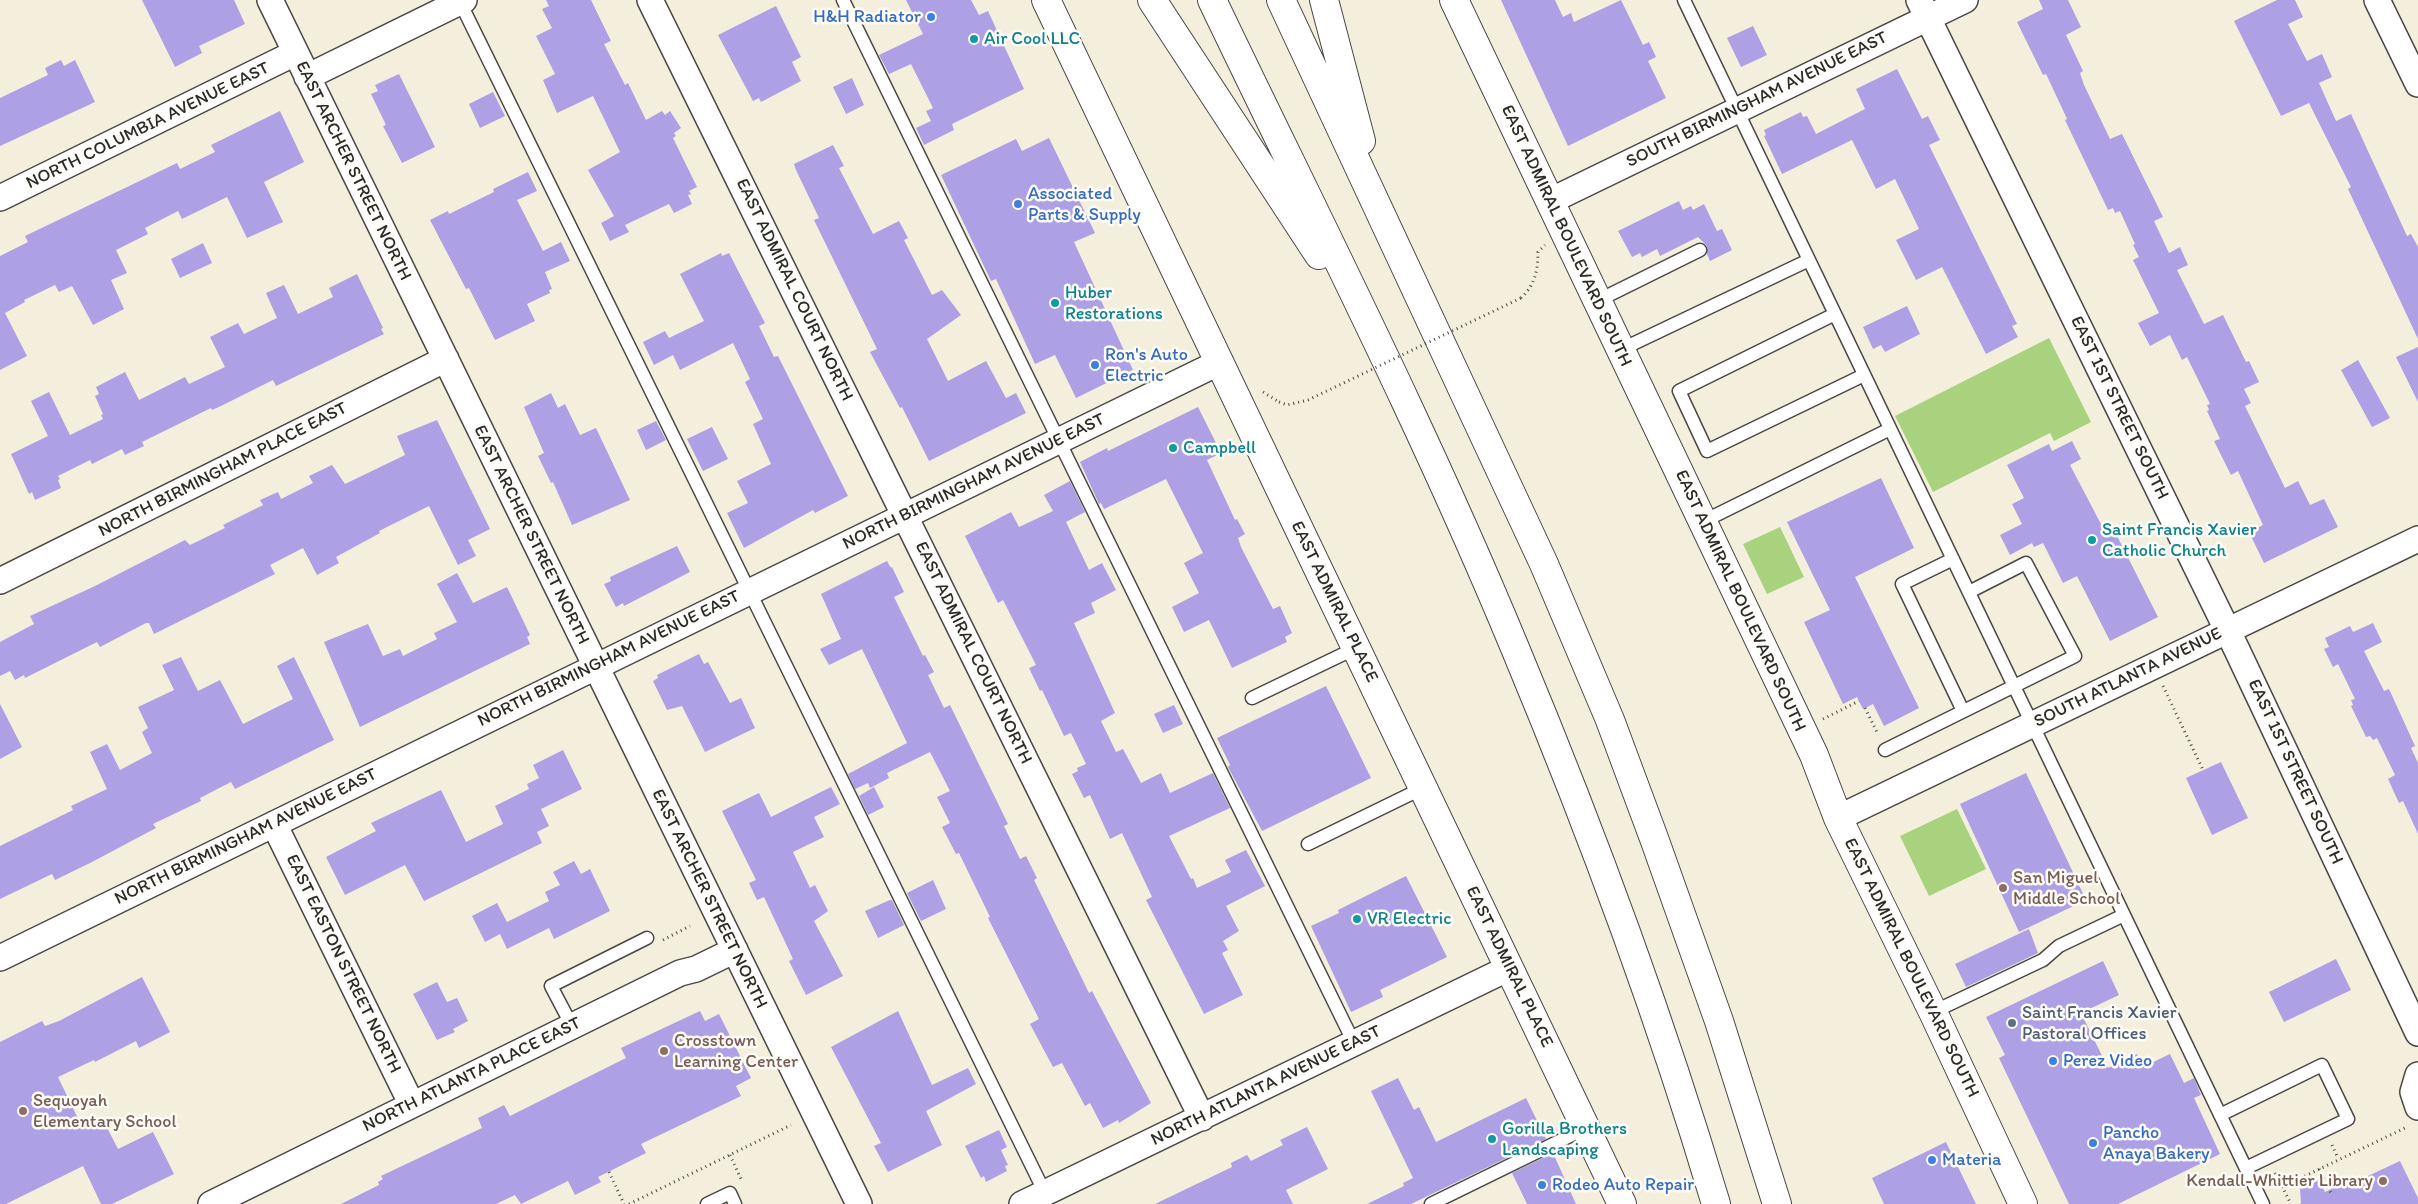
<!DOCTYPE html>
<style>
body{margin:0}
canvas{display:block;background:#f4efdc}
</style>
<canvas width="2418" height="1204"></canvas>
<script>
const c = document.querySelector('canvas').getContext('2d');
c.lineJoin = 'round';
function paint(path, color) { c.fillStyle = color; c.fill(path, 'evenodd'); }
function stroke(path, color, width, dash) { c.strokeStyle = color; c.lineWidth = width; c.lineCap = dash ? 'butt' : 'round'; c.setLineDash(dash || []); c.stroke(path); }
function drawText(font, color, halo, rows, align = 'center') {
  c.font = font + ' Itim,sans-serif'; c.lineWidth = 5; c.setLineDash([]); c.textBaseline = 'middle'; c.strokeStyle = halo; c.fillStyle = color; for (const [text, x, y, turn = 0] of rows) {
    c.save(); c.translate(x, y); c.rotate((+turn || 0) * Math.PI / 180); c.textAlign = isNaN(turn) ? turn : align; if (halo) c.strokeText(text, 0, 0); c.fillText(text, 0, 0); c.restore();
  }
}
paint(new Path2D(`
 M2049 338 2091 422 2054 441 2050 433 1933 492 1895 416Z
 M1780 527 1804 577 1767 594 1743 544Z
 M1957 809 1986 869 1929 896 1900 836Z`), '#a8d27e');
paint(new Path2D(`
 M142 0H234L245 24 199 46 202 53 175 67Z
 M546 0H591L611 41 604 44 625 85 628 83 646 120 662 111 665 115 670 111 681 128 674 133 676 136 673 138 697 187 689 191 691 194 688 195 692 204 674 213 669 204 625 225 629 232 610 241 601 223 614 216 588 170 620 152 593 96 557 113 543 80 555 74 536 36 552 28 542 9 549 6Z
 M906 0H971L979 15 988 11 1024 89 952 124 954 130 924 145 916 128 931 121 926 111 933 108 911 64 889 74 879 55 923 34Z
 M1501 0H1555L1563 17 1571 13 1574 22 1621 0 1643 45 1649 42 1656 57 1648 61 1666 98 1568 146Z
 M2039 0H2068L2081 27 2066 35 2083 71 2080 73 2084 85 2110 139 2122 134 2163 217 2154 221 2169 253 2180 247 2188 265 2177 270 2204 324 2223 315 2246 362 2249 361 2259 382 2244 389 2251 403 2245 406 2285 488 2298 481 2310 505 2324 499 2338 527 2264 563 2249 532 2263 525 2238 471 2231 475 2214 441 2220 439 2207 411 2209 410 2207 405 2210 404 2187 357 2182 360 2170 335 2150 346 2138 323 2159 313 2133 260 2139 257 2133 245 2135 244 2120 211 2115 213 2113 208 2108 210 2065 120 2067 119 2062 108 2046 74 2043 75 2017 22 2043 9Z
 M2277 0H2295L2303 17 2288 24 2307 61 2322 54 2332 77 2319 83 2336 121 2351 114 2407 236 2411 234 2418 247V339L2348 189 2351 187 2309 103 2281 116 2234 21Z
 M776 6 801 57 792 62 801 81 761 102 759 98 753 101 718 35Z
 M1753 26 1767 55 1741 67 1727 38Z
 M61 60 64 66 75 60 95 102 0 146V98L48 75 45 68Z
 M1897 69 1922 119 1928 116 1940 140 1929 145 2017 324 2012 326 2018 337 1986 354 1942 267 1916 280 1896 240 1919 229 1895 179 1876 189 1852 140 1782 174 1764 136 1766 135 1764 130 1801 112 1803 117 1807 116 1816 134 1865 109 1856 89Z
 M399 74 435 147 402 163 383 126 386 125 371 94 378 91 375 85Z
 M852 78 864 105 846 114 833 87Z
 M493 92 505 116 480 128 469 104Z
 M280 111 304 162 264 182 283 222 247 238 227 197 182 219 178 211 145 228 148 234 116 250 127 273 111 280 124 309 93 325 72 286 59 292 55 285 24 300 25 302 5 313 27 356 0 370V256L28 242 25 236 177 163 180 169 215 152 211 145Z
 M1049 138 1095 233 1074 242 1133 370 1076 398 1055 355 1035 364 996 279 991 281 941 175 1016 139 1022 151Z
 M833 145 844 166 839 168 873 234 899 221 908 238 904 240 932 295 942 290 961 315 927 339 948 381 986 361 1006 398 1016 393 1026 413 929 461 902 407 900 408 870 352 877 349 814 220 819 218 796 170 794 164Z
 M528 172 537 191 517 200 543 251 561 242 570 261 545 272 552 289 549 290 550 293 527 304 535 321 495 340 469 288 466 289 430 220 448 211 449 214 494 192 493 189Z
 M1679 201 1683 210 1691 206 1693 210 1704 204 1717 231 1722 229 1732 250 1710 261 1707 254V246L1698 237 1660 256 1657 249 1642 257 1640 253 1632 257 1618 231Z
 M203 243 212 263 180 278 171 259Z
 M721 253 722 256 729 253 765 323 759 326 774 357 778 356 848 496 815 513 813 510 744 548 727 513 748 503 737 481 771 464 753 424 763 419 745 382 750 379 733 343 680 370 673 355 654 365 643 342 665 331 669 338 704 321 680 274Z
 M357 274 383 328 381 329 384 334 276 386 273 380 221 406 212 410 211 408 142 442 144 446 125 455 122 449 92 464 90 460 58 476 60 479 58 480 61 488 35 500 32 492 29 494 11 454 48 436 31 401 49 392 70 435 103 419 101 415 103 414 95 396 99 394 96 387 125 372 139 400 185 377 189 384 225 367 210 337 238 323 244 334 277 318 266 293 284 285 298 314 333 297 329 288Z
 M1907 306 1920 334 1885 352 1881 345 1873 349 1863 327Z
 M2418 347V402L2396 357Z
 M2358 360 2390 418 2372 427 2341 370Z
 M551 393 558 408 565 404 580 435 596 428 630 500 572 525 553 482 551 483 538 456 544 453 524 407Z
 M1198 407 1221 453 1207 460 1235 520 1237 519 1245 534 1238 538 1241 547 1273 609 1280 606 1292 633 1285 637 1287 642 1232 668 1209 620 1184 632 1172 607 1199 593 1184 563 1203 553 1166 479 1104 509 1101 503 1099 504 1080 462 1107 448 1108 451Z
 M437 420 490 529 468 540 476 556 458 565 429 506 379 531 380 533 336 557 339 563 317 575 303 548 270 565 275 574 154 634 149 623H146L100 647 97 642 25 678 24 675 15 680 10 671 0 676V642L34 624 30 616 95 586 185 540 190 545 225 528 223 525 263 505 260 500 278 492 281 499 313 483 309 476 332 465 345 484 405 455 397 436Z
 M656 421 666 440 646 450 637 430Z
 M712 427 728 459 703 471 687 439Z
 M2072 441 2081 459 2070 465 2102 526 2110 522 2158 617 2110 641 2077 576 2063 583 2043 543 2034 547 2032 543 2010 555 2000 535 2022 524 2012 504 2024 498 2007 465 2049 444 2052 451Z
 M1881 478 1914 548 1855 577 1919 708 1884 726 1873 704 1863 709 1857 697 1843 704 1804 622 1830 610 1787 522Z
 M1070 481 1085 512 1066 522 1089 570 1102 563 1116 590 1091 603 1095 613 1074 623 1115 713 1101 721 1116 752 1123 749 1141 783 1161 773 1170 793 1213 773 1230 808 1169 836 1191 879 1193 878 1197 888 1231 872 1225 860 1246 850 1265 886 1226 906 1239 931 1223 941 1228 950 1222 953 1243 995 1204 1014 1146 900 1152 897 1122 833 1110 839 1090 795 1084 798 1072 774 1078 771 1077 768 1086 764 1071 733 1064 736 1042 690 1040 691 1029 668 1036 665 1003 600 998 603 965 536 1011 512 1019 527 1053 511 1044 495Z
 M677 546 690 572 624 606 623 603 616 607 604 584 611 581 610 577Z
 M887 561 891 568 892 567 904 592 894 597 923 656 925 655 934 672 928 675 944 708 950 705 1008 824 1004 826 1020 859 1026 856 1037 878 1034 880 1089 993 1092 991 1151 1103 1119 1123 1118 1120 1103 1128 1090 1103 1085 1106 1062 1063 1053 1067 1030 1024 1039 1019 988 918 990 917 959 853 956 854 942 827 950 823 937 797 950 791 930 752 887 773 889 778 870 788 868 783 855 789 848 774 907 743 862 649 829 665 820 649 841 639 821 594Z
 M457 573 473 603 507 587 530 635 527 637 530 644 360 727 324 642 368 624 383 656 400 649 403 656 437 639 434 633 457 622 437 584Z
 M2373 623 2382 642 2364 651 2384 691 2389 689 2415 746 2411 748 2418 763V834L2403 801 2399 803 2388 779 2395 775 2377 738 2373 740 2370 736 2366 737 2351 706 2353 705 2351 700 2355 699 2338 664 2333 667 2324 649 2329 647 2325 638 2350 626 2353 632Z
 M699 654 704 664 708 662 730 703 741 698 755 728 705 752 682 706 667 710 653 681 658 678 657 675Z
 M181 657 198 691 220 680 243 724 293 699 277 666 294 657 334 740 235 789 231 782 200 798 201 801 153 824 156 828 92 862 55 880 52 874 0 899V846L73 810 71 806 107 789 90 752 107 744 120 770 152 753 142 732 148 728 138 707 174 690 162 665Z
 M1326 686 1371 778 1262 831 1228 767 1230 765 1217 738Z
 M0 704 22 747 0 759Z
 M1174 705 1183 724 1163 733 1154 714Z
 M563 750 582 789 541 809 549 826 537 832 542 843 424 901 405 865 345 895 326 857 376 831 371 823 441 790 466 842 503 824 495 806 529 789 527 784 539 778 533 765Z
 M2221 762 2248 818 2212 835 2186 778Z
 M2026 773 2086 900 2019 932 1960 804Z
 M831 787 840 804 814 817 824 837 793 852 810 888 815 885 828 911 814 921 843 976 806 995 789 961 793 959 764 897 757 900 749 883 756 880 722 811 759 793 771 817Z
 M874 787 884 807 868 815 859 796Z
 M574 861 581 874 590 869 610 911 554 939 549 928 507 949 500 934 485 942 472 916 497 903 507 922 549 901 545 892 560 885 553 872Z
 M1406 876 1447 957 1380 990 1383 997 1351 1012 1311 926 1339 913 1338 910Z
 M933 880 946 909 921 921 907 893Z
 M890 900H892L904 925 878 938 865 911Z
 M2029 929 2038 953 1966 987 1955 964Z
 M2336 959 2351 990 2284 1022 2269 992Z
 M2103 961 2119 995 2081 1013 2108 1068 2137 1054 2143 1067 2170 1054 2184 1083 2194 1078 2201 1095 2194 1098 2220 1154 2118 1204H2069L1999 1058 2005 1055 1986 1017Z
 M142 977 170 1032 139 1048 136 1041 95 1062 94 1060 58 1077 83 1129 103 1120 118 1149 153 1132 174 1174 112 1204H101L83 1166 6 1204H0V1042L42 1021 45 1026 59 1021Z
 M437 982 447 1002 457 998 468 1021 453 1029 455 1032 437 1040 413 994Z
 M700 1011 705 1021 719 1014 751 1078 736 1086 741 1096 641 1144 646 1153 598 1177 601 1182 575 1195 568 1181 521 1204 515 1195 496 1204H341L379 1185 378 1182 383 1179 381 1176 482 1128 478 1118 504 1105 510 1116 626 1058 621 1048Z
 M898 1011 932 1085 968 1068 976 1084 926 1111 942 1145 888 1172 874 1146 881 1143 831 1047Z
 M1398 1078 1414 1110 1419 1107 1436 1142 1526 1098 1546 1139 1411 1204H1367L1404 1186 1403 1183 1413 1178 1371 1091Z
 M1307 1127 1328 1169 1286 1190 1293 1204H1155L1232 1167 1231 1163 1247 1155 1251 1161 1283 1145 1280 1140Z
 M999 1130 1007 1147 1001 1150 1008 1165 1005 1166 1007 1171 986 1182 984 1176 981 1178 965 1146Z
 M1946 1142 1976 1204H1884L1872 1178Z
 M1553 1153 1576 1204H1527L1512 1173Z
 M2400 1161 2418 1198V1204H2299L2301 1203 2300 1189 2319 1180 2325 1192 2352 1179 2353 1183Z`), '#ada0e4');
const service = new Path2D(`
 M843 0 1354 1043
 M1684 0 2263 1204
 M460 2 1045 1193
 M1597 301 1700 250
 M1835 314 1679 391 1707 451 1864 375
 M1620 350 1809 260
 M1702 522 1890 429
 M1953 559 1902 584 1963 711
 M1252 698 1356 648
 M1885 750 2075 656 2026 563 1969 592
 M1308 844 1423 788
 M1933 1012 2043 960 2059 946 2124 915
 M572 1026 551 986 647 938
 M2220 1115 2322 1065 2348 1119 2246 1168
 M707 1204 730 1193 735 1204
 M1431 1204 1586 1128`);
const minor = new Path2D(`
 M270 0 859 1204
 M650 0 1202 1118
 M1919 0 2237 650 2418 1033
 M2377 0 2418 84
 M307 77 464 0
 M0 198 295 53
 M1550 201 1965 0
 M0 581 446 359
 M1838 818 2418 539
 M274 824 412 1105
 M0 958 1220 362
 M2418 1075 2413 1092 2418 1107
 M211 1204 680 973 696 969 735 950
 M1022 1204 1509 968`);
const secondary = new Path2D(`
 M1046 0 1622 1204
 M1454 0 1814 755 1838 818 1933 1012 2023 1204`);
const motorway = new Path2D(`
 M1152 0 1319 255
 M1212 0C1315 215 1424 428 1515 648 1591 830 1660 1016 1716 1204
 M1281 0 1544 564 1610 720 1655 841 1719 1021 1777 1204
 M1324 0 1361 141`);
stroke(service, '#494846', 15);
stroke(minor, '#494846', 28);
stroke(secondary, '#494846', 30);
stroke(motorway, '#494846', 30);
stroke(new Path2D(`
 M1521 298C1535 285 1538 270 1538 252L1545 245
 M1263 392 1279 402
 M2163 686 2203 770
 M1865 708 1878 734
 M1823 719 1859 701
 M663 940 690 926
 M2332 1145 2337 1156
 M730 1155 741 1179
 M2319 1169 2331 1193
 M609 1172 624 1204
 M2275 1173 2291 1204
 M2282 1187 2405 1128
 M629 1204 791 1125`), '#494846', 3, [1, 4]);
stroke(service, '#fff', 12);
stroke(minor, '#fff', 25);
stroke(secondary, '#fff', 28);
stroke(motorway, '#fff', 28);
stroke(new Path2D(`
 M1279 402 1287 405 1308 400 1521 298`), '#494846', 3, [1, 4]);
for (const [x, y, r, color] of [
 [931,17,5,"#3f7fe0"],
 [974,39,5,"#0f9aa8"],
 [1018,204,5,"#3f7fe0"],
 [1055,303,5,"#0f9aa8"],
 [1095,365,5,"#3f7fe0"],
 [1173,448,5,"#0f9aa8"],
 [2092,540,5,"#0f9aa8"],
 [2003,888,5,"#8d6e63"],
 [1357,919,5,"#0f9aa8"],
 [2012,1023,5,"#5c6f8a"],
 [664,1051,5,"#8d6e63"],
 [2053,1061,5,"#3f7fe0"],
 [23,1111,5,"#8d6e63"],
 [1492,1139,5,"#0f9aa8"],
 [2093,1143,5,"#3f7fe0"],
 [1932,1160,5,"#3f7fe0"],
 [2383,1181,5,"#8d6e63"],
 [1542,1185,5,"#3f7fe0"]
]) { const dot = new Path2D(); dot.arc(x, y, r, 0, 2 * Math.PI); c.fillStyle = color; c.fill(dot); stroke(dot, '#fdfcf7', 2); }
drawText('18px', '#366cbe', '#fdfcf7', [
 ["H&H Radiator",921,17,"right"],
 ["Associated",1028,194],
 ["Parts & Supply",1028,215],
 ["Ron's Auto",1105,355],
 ["Electric",1105,376],
 ["Perez Video",2063,1061],
 ["Pancho",2103,1133],
 ["Anaya Bakery",2103,1154],
 ["Materia",1942,1160],
 ["Rodeo Auto Repair",1552,1185]
], 'left');
drawText('18px', '#0d838f', '#fdfcf7', [
 ["Air Cool LLC",984,39],
 ["Huber",1065,293],
 ["Restorations",1065,314],
 ["Campbell",1183,448],
 ["Saint Francis Xavier",2102,530],
 ["Catholic Church",2102,551],
 ["VR Electric",1367,919],
 ["Gorilla Brothers",1502,1129],
 ["Landscaping",1502,1150]
], 'left');
drawText('18px', '#2b2b2b', '#fdfcf7', [
 ["SOUTH BIRMINGHAM AVENUE EAST",1757,100,-26],
 ["NORTH COLUMBIA AVENUE EAST",148,126,-26],
 ["EAST ARCHER STREET NORTH",353,171,64],
 ["EAST ADMIRAL BOULEVARD SOUTH",1566,236,65],
 ["EAST ADMIRAL COURT NORTH",794,290,64],
 ["EAST 1ST STREET SOUTH",2119,408,64],
 ["NORTH BIRMINGHAM PLACE EAST",223,470,-27],
 ["NORTH BIRMINGHAM AVENUE EAST",974,482,-26],
 ["EAST ARCHER STREET NORTH",531,535,64],
 ["EAST ADMIRAL BOULEVARD SOUTH",1740,601,65],
 ["EAST ADMIRAL PLACE",1334,602,64],
 ["EAST ADMIRAL COURT NORTH",973,653,64],
 ["NORTH BIRMINGHAM AVENUE EAST",609,659,-26],
 ["SOUTH ATLANTA AVENUE",2128,678,-26],
 ["EAST 1ST STREET SOUTH",2295,772,65],
 ["NORTH BIRMINGHAM AVENUE EAST",246,837,-26],
 ["EAST ARCHER STREET NORTH",709,899,64],
 ["EAST EASTON STREET NORTH",343,964,64],
 ["EAST ADMIRAL PLACE",1509,967,64],
 ["EAST ADMIRAL BOULEVARD SOUTH",1911,968,64],
 ["NORTH ATLANTA PLACE EAST",472,1075,-26],
 ["NORTH ATLANTA AVENUE EAST",1266,1086,-26]
]);
drawText('18px', '#785e54', '#fdfcf7', [
 ["San Miguel",2013,878],
 ["Middle School",2013,899],
 ["Crosstown",674,1041],
 ["Learning Center",674,1062],
 ["Sequoyah",33,1101],
 ["Elementary School",33,1122],
 ["Kendall-Whittier Library",2373,1181,"right"]
], 'left');
drawText('18px', '#4e5e75', '#fdfcf7', [
 ["Saint Francis Xavier",2022,1013],
 ["Pastoral Offices",2022,1034]
], 'left');
</script>
